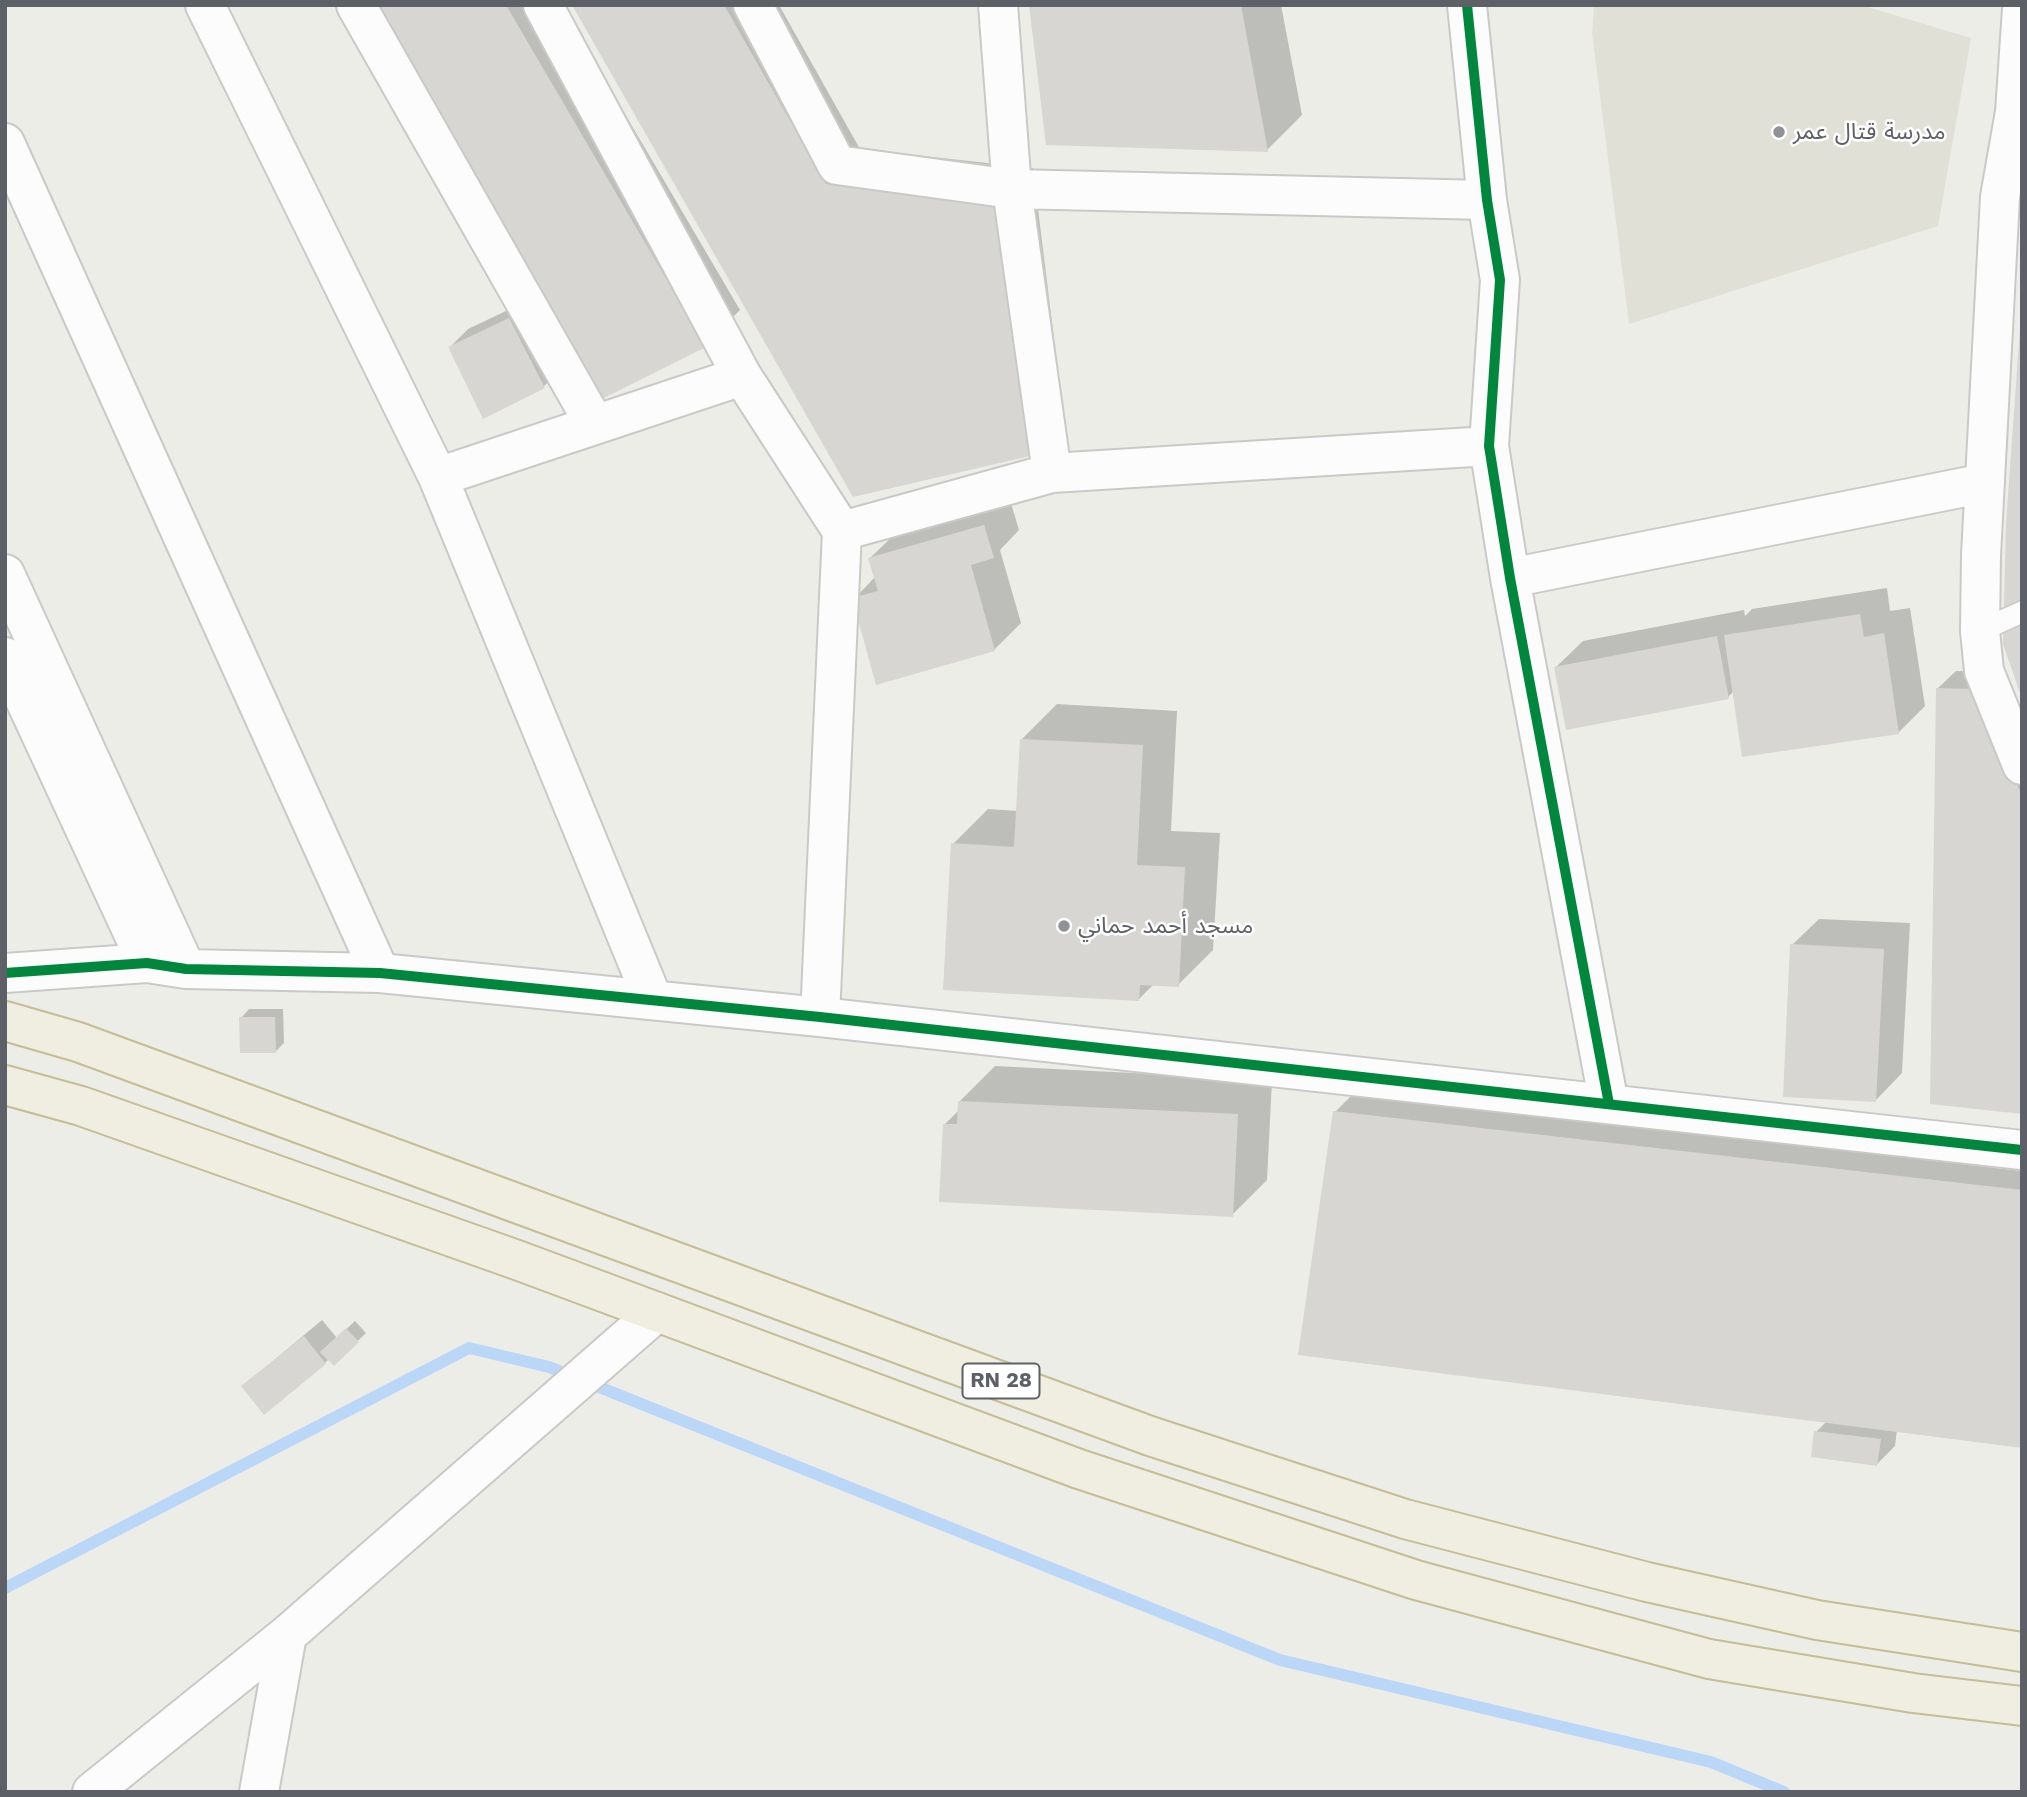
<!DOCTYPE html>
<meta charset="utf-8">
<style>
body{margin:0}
#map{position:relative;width:2027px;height:1797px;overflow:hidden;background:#edede8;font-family:"Work Sans",sans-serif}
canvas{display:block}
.frame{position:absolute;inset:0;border:7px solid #5d6066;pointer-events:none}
</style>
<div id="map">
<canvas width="2027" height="1797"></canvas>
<div class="frame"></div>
</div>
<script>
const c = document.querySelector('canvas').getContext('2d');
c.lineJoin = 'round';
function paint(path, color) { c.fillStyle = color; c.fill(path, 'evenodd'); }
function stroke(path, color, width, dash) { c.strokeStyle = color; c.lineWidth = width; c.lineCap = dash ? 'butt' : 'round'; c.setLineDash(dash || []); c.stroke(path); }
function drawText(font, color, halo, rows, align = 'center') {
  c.font = font + ' "Work Sans","Noto Sans Arabic",sans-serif'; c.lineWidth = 5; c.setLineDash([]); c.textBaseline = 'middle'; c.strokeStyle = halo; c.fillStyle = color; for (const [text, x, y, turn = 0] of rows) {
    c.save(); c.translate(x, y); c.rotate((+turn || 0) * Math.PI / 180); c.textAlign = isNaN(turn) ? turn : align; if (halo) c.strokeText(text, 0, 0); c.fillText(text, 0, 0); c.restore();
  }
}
paint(new Path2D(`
 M1594 5H1861L1971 38 1938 226 1629 324 1592 33Z`), '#e1e0d7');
paint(new Path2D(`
 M379 5H561L740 310 705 345Z
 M574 5H779L860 149 1033 168 1064 420 1029 455Z
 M1031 5H1281L1302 115 1267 150Z
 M527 301 562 369 544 386 484 416 450 347 468 329Z
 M2022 336V692L2005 643Z
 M1010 500 1019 530 1000 550 1021 623 994 650 854 599 875 577 870 558 897 532Z
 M1887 588 1890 611 1910 608 1925 706 1899 732 1734 691 1728 697 1556 667 1583 641 1744 610 1745 616 1752 609Z
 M1956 671 1988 672 2022 745V1112L1938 688Z
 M1057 704 1177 711 1171 831 1220 833 1213 950 1178 985 1154 984 1138 1000 953 844 988 809 1018 811 1022 739Z
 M1819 919 1910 923 1902 1073 1876 1100 1792 945Z
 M249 1009H283L284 1043 276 1051 241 1018Z
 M995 1066 1272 1080 1267 1180 1232 1215 945 1124 959 1110 960 1101Z
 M1353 1094 2022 1171V1446L1897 1430 1895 1446 1877 1464 1816 1432 1827 1421 1335 1112Z
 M322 1320 337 1338 355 1321 366 1333 334 1364 329 1359 325 1363 243 1386Z`), '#0003');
stroke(new Path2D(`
 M5 1588 469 1348 549 1367 1280 1660 1711 1762 1784 1792`), '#bbd7f8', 12);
paint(new Path2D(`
 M377 5H506L706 347 602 399Z
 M572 5H724L826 184 998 202 1030 456 853 497Z
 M1029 5H1241L1268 152 1046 145Z
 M509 318 545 388 483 419 448 347Z
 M2020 328H2022L2021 696 2003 644 2006 523Z
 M984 525 994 558 971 565 995 651 876 685 852 598 878 591 868 558Z
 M1860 614 1864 637 1884 633 1899 734 1742 757 1724 635Z
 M1717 636 1729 699 1566 730 1554 667Z
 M1936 688 1971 689 2022 795V1114L1930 1104Z
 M1020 739 1143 745 1137 865 1185 867 1179 987 1140 985 1139 1001 943 990 951 843 1014 847Z
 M1790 944 1884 949 1876 1102 1783 1097Z
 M239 1017H275L276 1053H240Z
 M958 1101 1238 1114 1233 1217 939 1202 943 1124H957Z
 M1333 1111 2022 1190V1448L1298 1355Z
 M346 1328 359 1342 334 1366 320 1352Z
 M304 1336 326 1364 264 1415 241 1386Z
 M1814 1431 1881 1439 1877 1466 1811 1457Z`), '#d7d6d3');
const lane = new Path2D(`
 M1980 631 2022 612`);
const street = new Path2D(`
 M205 5 438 477 653 1000
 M356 5 594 423
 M543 5 742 376 842 531 820 1017
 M753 5 837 165 1012 189 1487 200
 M998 5 1012 189 1052 473
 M1467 5 1487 200 1500 280 1489 446 1510 578 1609 1104
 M2022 9 2015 112 2000 197 1981 555 1980 631 1984 671 2022 765
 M5 143 380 973
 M438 477 742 376
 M842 531 1052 473 1489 446
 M5 574 186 969
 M1510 578 1985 483
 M5 657 147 963
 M5 973 147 963 186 969 380 973 820 1017 2022 1150
 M92 1792 287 1635 657 1312
 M259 1792 287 1635`);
const highway = new Path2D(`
 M5 1021 78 1042 1150 1436 1405 1519 1647 1582 1817 1620 2022 1652
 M5 1085 81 1106 517 1260 1079 1469 1416 1580 1709 1659 1913 1693 2022 1706`);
stroke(lane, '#c9cac8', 24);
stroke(street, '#c9cac8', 42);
stroke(highway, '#c5bd94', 42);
stroke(lane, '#fcfcfc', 21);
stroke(street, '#fcfcfc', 38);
stroke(highway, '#f0eee1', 38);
stroke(new Path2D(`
 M1467 5 1487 200 1500 280 1489 446 1510 578 1609 1104
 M5 973 147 963 186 969 380 973 820 1017 2022 1150`), '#00873e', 10);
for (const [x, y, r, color] of [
 [1779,132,7,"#8f9194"],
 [1064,926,7,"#8f9194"]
]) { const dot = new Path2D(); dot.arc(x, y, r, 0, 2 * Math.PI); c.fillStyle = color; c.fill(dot); stroke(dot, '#fff', 2.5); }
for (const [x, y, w] of [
 [1001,1381,77]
]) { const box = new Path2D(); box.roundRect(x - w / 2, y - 17.5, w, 35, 5); c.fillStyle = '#fff'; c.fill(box); stroke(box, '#5d6066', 2); }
drawText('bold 21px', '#5d6066', null, [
 ["RN 28",1001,1381]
]);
drawText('23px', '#5d6066', '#fff', [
 ["مدرسة قتال عمر",1793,132],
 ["مسجد أحمد حماني",1078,926]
], 'left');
</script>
